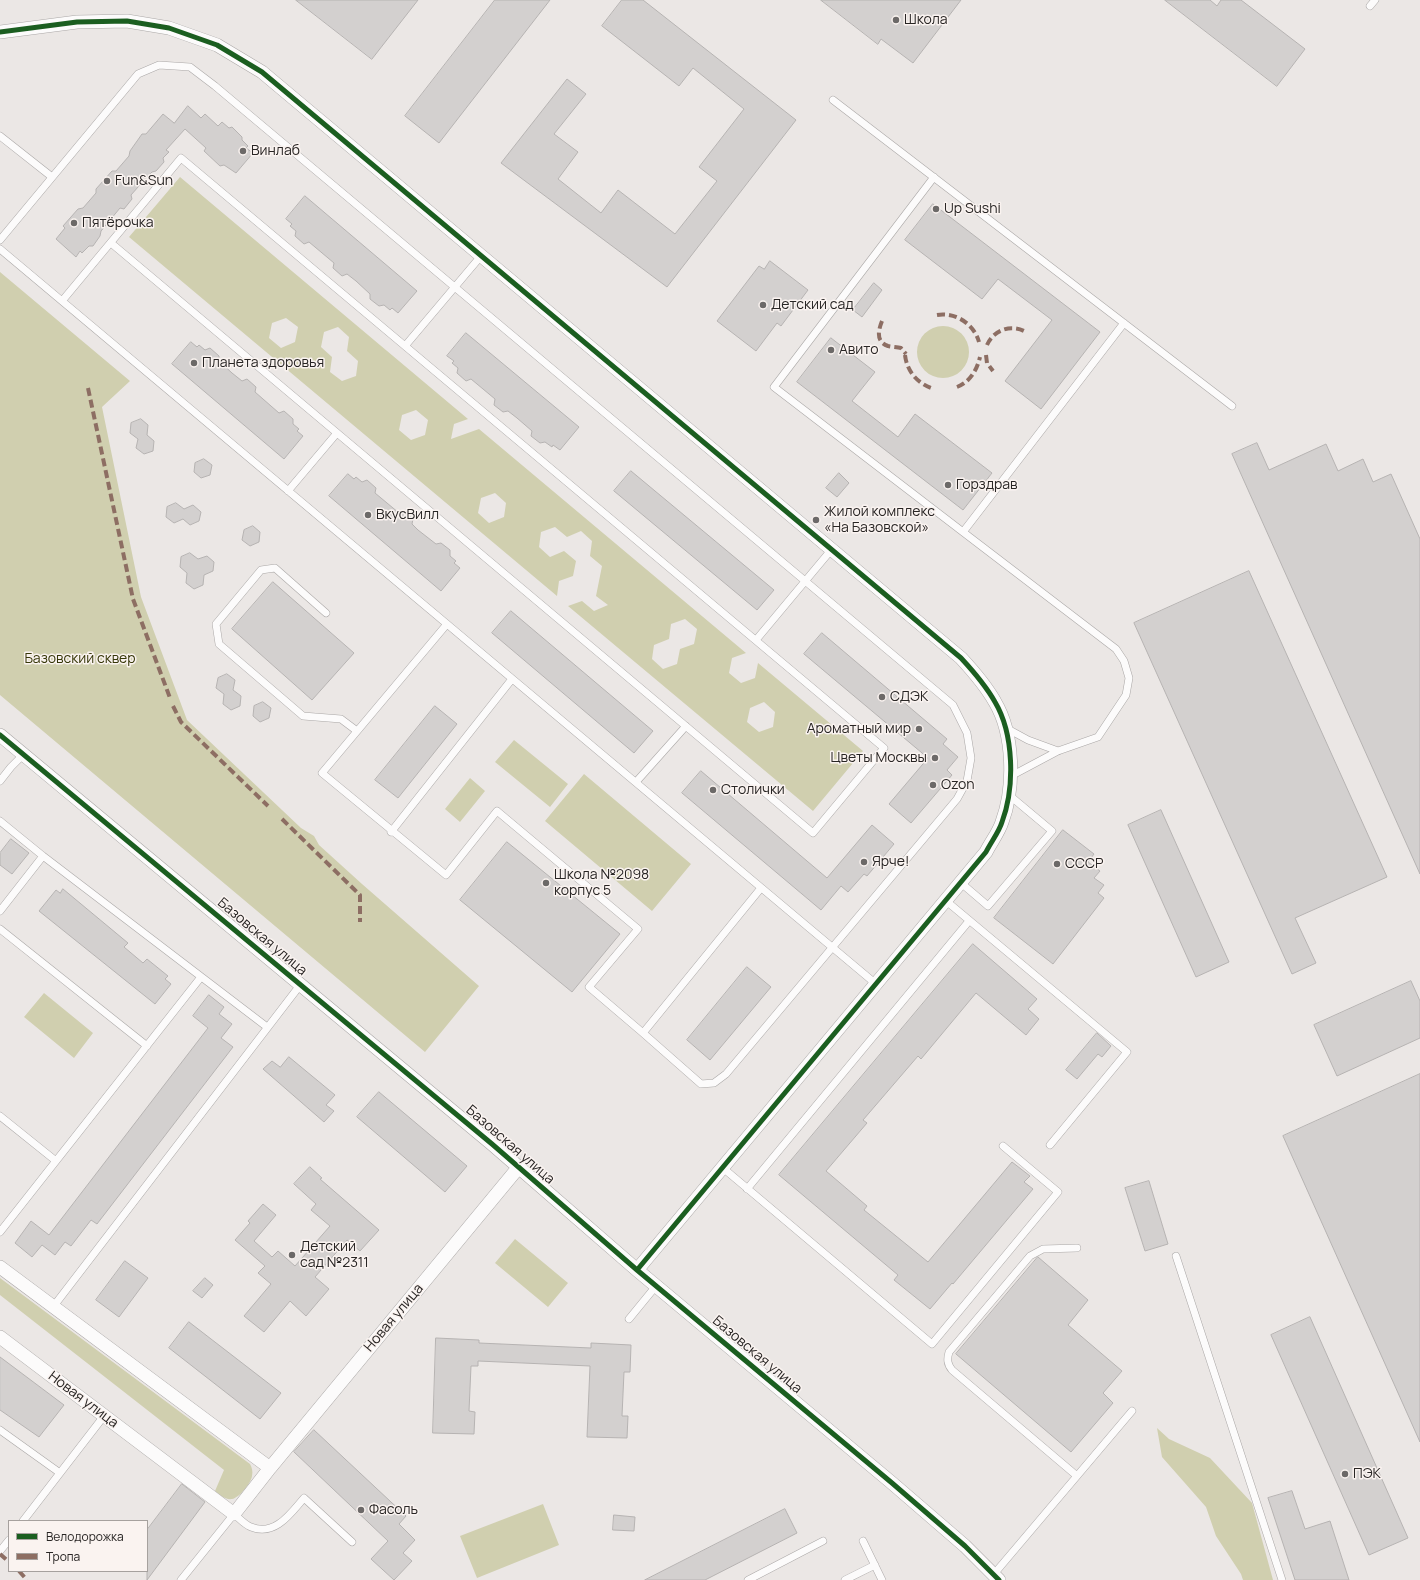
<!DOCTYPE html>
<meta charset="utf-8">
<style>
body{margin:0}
#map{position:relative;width:1420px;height:1580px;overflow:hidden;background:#ebe7e5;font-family:Manrope,sans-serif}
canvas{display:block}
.legend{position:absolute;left:8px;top:1520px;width:140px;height:52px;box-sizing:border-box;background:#faf3f0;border:1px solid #a6a19e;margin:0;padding:5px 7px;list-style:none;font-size:12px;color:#282524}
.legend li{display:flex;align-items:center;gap:8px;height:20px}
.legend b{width:20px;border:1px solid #a6a19e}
</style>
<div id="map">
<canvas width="1420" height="1580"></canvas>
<ul class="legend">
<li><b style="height:5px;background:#1b5e20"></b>Велодорожка</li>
<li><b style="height:5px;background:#8d6e63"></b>Тропа</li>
</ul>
</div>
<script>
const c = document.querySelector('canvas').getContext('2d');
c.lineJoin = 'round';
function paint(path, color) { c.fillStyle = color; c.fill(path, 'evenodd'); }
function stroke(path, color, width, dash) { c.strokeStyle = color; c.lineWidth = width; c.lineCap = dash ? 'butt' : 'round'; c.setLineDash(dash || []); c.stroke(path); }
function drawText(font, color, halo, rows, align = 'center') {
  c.font = font + ' Manrope,sans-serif'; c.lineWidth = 3; c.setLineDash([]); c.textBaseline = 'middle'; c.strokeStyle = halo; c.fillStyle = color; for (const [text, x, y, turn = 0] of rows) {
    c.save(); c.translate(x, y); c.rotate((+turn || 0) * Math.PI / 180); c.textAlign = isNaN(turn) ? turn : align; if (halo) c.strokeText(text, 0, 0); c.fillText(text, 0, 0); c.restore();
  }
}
paint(new Path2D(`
 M180 177 468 419 454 424 451 439 479 429 746 653 732 658 729 673 741 683 755 678 758 663 863 751 813 811 568 606 582 601 594 611 608 605 596 596 602 566 590 556 592 541 581 531 567 537 555 527 541 532 539 547 550 557 564 551 576 561 573 576 559 581 557 596 129 237ZM286 318 298 327 295 342 281 348 269 338 272 323ZM338 327 349 337 347 351 358 361 356 376 342 381 330 372 332 357 321 347 324 332ZM416 410 428 420 425 435 411 440 399 430 402 415ZM495 493 506 503 504 517 489 523 478 513 481 498ZM685 619 697 629 694 644 680 649 677 664 663 669 652 659 654 645 669 639 671 624ZM764 702 775 712 773 727 759 732 747 722 750 708Z
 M0 272 130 381 102 407 141 597 187 720 301 828 314 836 319 845 362 884 479 986 425 1052 0 695Z
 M917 352a26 26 0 1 1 52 0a26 26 0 1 1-52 0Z
 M514 740 568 784 550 807 495 762Z
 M584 774 691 864 652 911 545 821Z
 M470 778 485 791 460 822 445 809Z
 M44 993 93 1033 74 1058 24 1017Z
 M515 1239 568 1283 548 1307 495 1263Z
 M0 1278 250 1464C252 1468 253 1471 252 1476 251 1483 239 1498 232 1499 225 1500 220 1495 215 1491L224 1470 0 1295Z
 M1157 1428 1169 1439 1210 1458 1252 1503 1273 1580H1243L1241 1574 1216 1536 1206 1507 1162 1457Z
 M543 1504 559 1545 477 1578 460 1536Z`), '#d0cfaf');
const building = new Path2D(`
 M296 0H418L372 59Z
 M495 0H550L439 143 405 116Z
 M622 0H643L796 120 667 287 501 163 567 79 586 94 554 134 578 152 558 179 601 213 618 190 675 234 717 181 699 167 744 109 693 68 679 86 602 26Z
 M821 0H961L913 63 881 39 878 44Z
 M1165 0H1210L1217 6 1221 0H1241L1305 49 1277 86Z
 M188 106 201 118 205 114 218 126 222 122 229 128 232 127 242 137V140L248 146 246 148 253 153 236 173 224 165 220 166 204 151 206 148 185 129 166 150 169 152 163 158 164 162 156 171 152 172 146 178 131 195 132 199 124 209 120 208 101 231 100 236 93 246H89L82 253 80 251 76 257 56 239 65 228 63 226 78 209 83 208 96 193V189L112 171H116L129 156 130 151 142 134H146L163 114 174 123Z
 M305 196 417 291 398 313 392 308 390 310 384 305 379 306 370 299V294L356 281 347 274 342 276 333 268 334 263 309 242 304 244 295 236 296 231 290 226 292 224 286 219Z
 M933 204 1100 332 1041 409 1005 381 1052 320 998 279 982 299 905 240Z
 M770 261 808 290 781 326 777 323 756 351 717 321 759 266 764 269Z
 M874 283 882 290 862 317 853 310Z
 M466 333 579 427 560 450 553 445 552 447 545 442 540 443 531 436 532 431 517 418 508 411 503 412 494 405 495 399 471 379 466 381 457 373 458 368 452 363 454 361 447 356Z
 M831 338 875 372 852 401 898 437 915 414 992 473 963 510 797 382Z
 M191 342 197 347 199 345 205 350 210 348 219 356V361L232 373 242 381 247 379 256 387 255 392 279 413 284 411 293 419V424L299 429 297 431 303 436 284 459 172 364Z
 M141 419 148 425 147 435 154 441 153 451 144 454 136 448 138 439 130 433 131 423Z
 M1257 443 1269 470 1326 444 1338 471 1363 459 1373 482 1391 474 1420 539V874L1232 454Z
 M204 459 212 465 210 475 201 478 194 472 195 463Z
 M631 471 774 590 757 610 614 491Z
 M839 473 849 483 837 497 826 488Z
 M348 474 354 479 356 477 362 482 367 480 376 488 375 493 399 513 404 511 413 519 412 524 418 530 436 544 441 543 450 550V556L456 561 454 563 460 568 441 591 329 496Z
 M176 503 184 509 193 505 201 512 199 521 190 525 183 519 174 523 166 517 167 507Z
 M253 526 260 532 259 542 250 546 242 540 244 530Z
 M190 553 198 559 207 556 214 562 213 571 204 575 203 585 194 589 186 583 187 573 180 567 181 557Z
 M1249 571 1387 877 1295 918 1316 963 1292 974 1134 623Z
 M273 582 354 653 312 700 232 629Z
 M511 611 653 731 634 753 492 633Z
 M822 633 947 739 943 744 958 757 947 770 952 775 911 823 889 804 928 758 804 654Z
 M227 674 235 680 233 690 241 696 240 706 231 710 223 704 224 694 216 688 218 678Z
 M263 702 271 708 269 718 260 722 253 716 254 706Z
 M435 706 457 724 398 798 375 780Z
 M701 771 827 878 872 825 894 844 867 876 864 874 848 892 841 886 821 910 682 793Z
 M1161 810 1229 962 1196 977 1128 825Z
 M1063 830 1094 854 1088 862 1100 871 1094 878 1104 885 1098 893 1104 898 1053 964 994 918Z
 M11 839 29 853 12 874 0 865V853Z
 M507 842 620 934 572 992 460 900Z
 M63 889 128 943 124 947 143 963 147 959 168 976 165 979 171 984 155 1004 39 911 56 890 60 893Z
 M973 944 1037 999 1028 1009 1039 1019 1026 1035 976 993 921 1059 918 1056 863 1120 867 1123 826 1171 867 1206 864 1210 928 1262 1012 1162 1030 1176 1024 1182 1033 1189 953 1284 952 1283 930 1309 894 1280 898 1275 779 1175Z
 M747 967 771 987 710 1060 687 1040Z
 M1411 981 1420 1001V1038L1337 1076 1314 1025Z
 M209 995 224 1007 219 1014 232 1024 221 1038 233 1047 97 1224 91 1220 71 1246 65 1242 55 1255 42 1245 32 1257 15 1243 31 1221 49 1235 208 1028 193 1016Z
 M1097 1033 1111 1046 1102 1057 1098 1054 1077 1079 1066 1070Z
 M289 1057 335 1095 326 1105 334 1111 324 1122 263 1069 272 1061 280 1067Z
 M1420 1074V1442L1283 1136Z
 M379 1092 467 1166 445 1192 357 1117Z
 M310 1167 322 1178 320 1179 379 1230 360 1251 347 1240 315 1277 329 1289 306 1316 290 1301 264 1332 244 1316 271 1284 258 1273 265 1266 235 1240 250 1223 248 1221 263 1204 276 1215 254 1241 272 1257 278 1251 295 1266 330 1226 311 1210 316 1204 294 1184Z
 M1149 1181 1168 1244 1145 1251 1125 1188Z
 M1038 1257 1088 1300 1068 1325 1122 1371 1103 1393 1113 1403 1071 1452 956 1354Z
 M125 1261 148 1278 119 1317 96 1300Z
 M205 1278 213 1285 202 1298 193 1291Z
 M1310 1317 1408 1538 1369 1555 1271 1335Z
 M189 1322 281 1393 260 1419 169 1348Z
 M436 1338 479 1340V1343L591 1348V1343L631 1345 630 1372H624L622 1416H628L627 1438 587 1437 590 1366 478 1361V1366H471L469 1411 475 1412 474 1434 433 1433Z
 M0 1357 64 1405 39 1437 0 1410Z
 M314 1430 406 1516 399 1524 415 1540 403 1553 412 1561 394 1580 371 1559 388 1541 294 1452Z
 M182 1484 205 1502 147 1580V1530Z
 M1292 1491 1305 1529 1330 1521 1349 1580H1295L1268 1498Z
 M785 1509 797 1533 705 1580H645Z
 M614 1515 635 1517 634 1531 613 1530Z`);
paint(building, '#d3d0cf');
stroke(building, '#b6b3b2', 1);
const lane = new Path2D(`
 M1370 6 1375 0
 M833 100 1232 406
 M0 136 52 177
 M934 177 774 387 963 532 1124 323
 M0 240 138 74 159 65 190 67 215 86 953 705 967 733 971 758 967 781 957 799 726 1074 714 1083 701 1084 643 1033 761 888
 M0 249 876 984
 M62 301 181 158 884 748 813 833 111 243
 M405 346 481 256
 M288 491 337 433
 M963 532 1116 649 1124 661 1129 678 1126 695 1098 737 1058 751 1011 776
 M326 613 275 568 261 570 216 624 219 644 303 716 341 719 357 731
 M447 624 322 773 446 875 497 811 638 929 589 987 643 1033
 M756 640 832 549
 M1006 728 1028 740 1058 751
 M0 781 11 767 23 755
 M636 782 686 726
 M0 821 43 856 267 1027
 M391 832 512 679
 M960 882 988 906 1052 831 1009 795
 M945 900 1127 1052 1050 1145
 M0 911 43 856
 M0 929 147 1046
 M0 1116 56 1161
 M723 1168 932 1344 1058 1192 1003 1146
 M747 1189 969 921
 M0 1232 201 977
 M1077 1248 1043 1249 1030 1256 949 1352C947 1359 947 1364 952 1370L1077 1476
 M1176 1256 1282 1580
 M53 1307 301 984
 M629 1319 656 1286
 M0 1430 60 1473 104 1416
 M23 1521 60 1473
 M863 1541 882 1580
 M0 1551 9 1540
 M994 1574 1132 1411
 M181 1580 234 1514C239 1518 245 1525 251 1527 275 1537 291 1513 304 1498L352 1542
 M748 1580 823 1541
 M845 1580 875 1565`);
const street = new Path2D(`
 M0 32 77 22 127 21 169 28 217 45 262 72 961 658C974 672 986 686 995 702 1014 734 1015 787 1002 822 999 832 991 842 986 852L637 1270
 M0 735 492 1144 637 1270 892 1483 965 1546 999 1580
 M0 1267 270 1468
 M0 1337 234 1514 270 1468 518 1168`);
stroke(lane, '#aaa7a6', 8);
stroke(street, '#aaa7a6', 14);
stroke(lane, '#fcfbfb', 7);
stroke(street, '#fcfbfb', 13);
stroke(new Path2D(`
 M937 315C956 312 974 324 979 342
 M882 321C878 331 876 342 888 346 892 347 897 347 901 348L906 354
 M987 345C993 331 1009 324 1024 331
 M905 355C907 372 918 384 934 389
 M986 355 987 363 993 371
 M957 387C970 382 977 370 980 357
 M88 388 133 599 170 698
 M173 706 181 722 268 806
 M282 819 360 895V922
 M0 1554 9 1562
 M19 1571 27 1580`), '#8d6e63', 4, [8, 4]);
stroke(new Path2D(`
 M0 32 77 22 127 21 169 28 217 45 262 72 961 658C974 672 986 686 995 702 1014 734 1015 787 1002 822 999 832 991 842 986 852L637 1270
 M0 735 492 1144 637 1270 892 1483 965 1546 999 1580`), '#1b5e20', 5);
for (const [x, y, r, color] of [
 [896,20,4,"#6c6968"],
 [243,151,4,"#6c6968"],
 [107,181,4,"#6c6968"],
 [936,209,4,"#6c6968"],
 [74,223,4,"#6c6968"],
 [763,305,4,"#6c6968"],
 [831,350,4,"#6c6968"],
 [194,363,4,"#6c6968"],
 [948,485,4,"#6c6968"],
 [368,515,4,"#6c6968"],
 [816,520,4,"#6c6968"],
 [882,697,4,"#6c6968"],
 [919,729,4,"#6c6968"],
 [935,758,4,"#6c6968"],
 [933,785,4,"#6c6968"],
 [713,790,4,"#6c6968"],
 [864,862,4,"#6c6968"],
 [1057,864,4,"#6c6968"],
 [546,883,4,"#6c6968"],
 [292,1255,4,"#6c6968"],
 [1345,1474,4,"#6c6968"],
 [361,1510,4,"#6c6968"]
]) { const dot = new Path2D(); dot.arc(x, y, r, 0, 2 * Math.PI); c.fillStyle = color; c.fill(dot); stroke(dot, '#faf3f0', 1.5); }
drawText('14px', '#282524', '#faf3f0', [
 ["Школа",904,20],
 ["Винлаб",251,151],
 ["Fun&Sun",115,181],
 ["Up Sushi",944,209],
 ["Пятёрочка",82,223],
 ["Детский сад",771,305],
 ["Авито",839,350],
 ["Планета здоровья",202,363],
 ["Горздрав",956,485],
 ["Жилой комплекс",824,512],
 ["«На Базовской»",824,528],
 ["ВкусВилл",376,515],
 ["СДЭК",890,697],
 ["Ароматный мир",911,729,"right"],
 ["Цветы Москвы",927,758,"right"],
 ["Ozon",941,785],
 ["Столички",721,790],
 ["Ярче!",872,862],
 ["СССР",1065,864],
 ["Школа №2098",554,875],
 ["корпус 5",554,891],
 ["Детский",300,1247],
 ["сад №2311",300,1263],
 ["ПЭК",1353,1474],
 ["Фасоль",369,1510]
], 'left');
drawText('14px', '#363708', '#faf3f0', [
 ["Базовский сквер",80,659]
]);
drawText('14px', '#282524', '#faf3f0', [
 ["Базовская улица",262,937,40],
 ["Базовская улица",510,1145,41],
 ["Новая улица",394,1318,-50],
 ["Базовская улица",757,1355,40],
 ["Новая улица",83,1400,37]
]);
</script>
